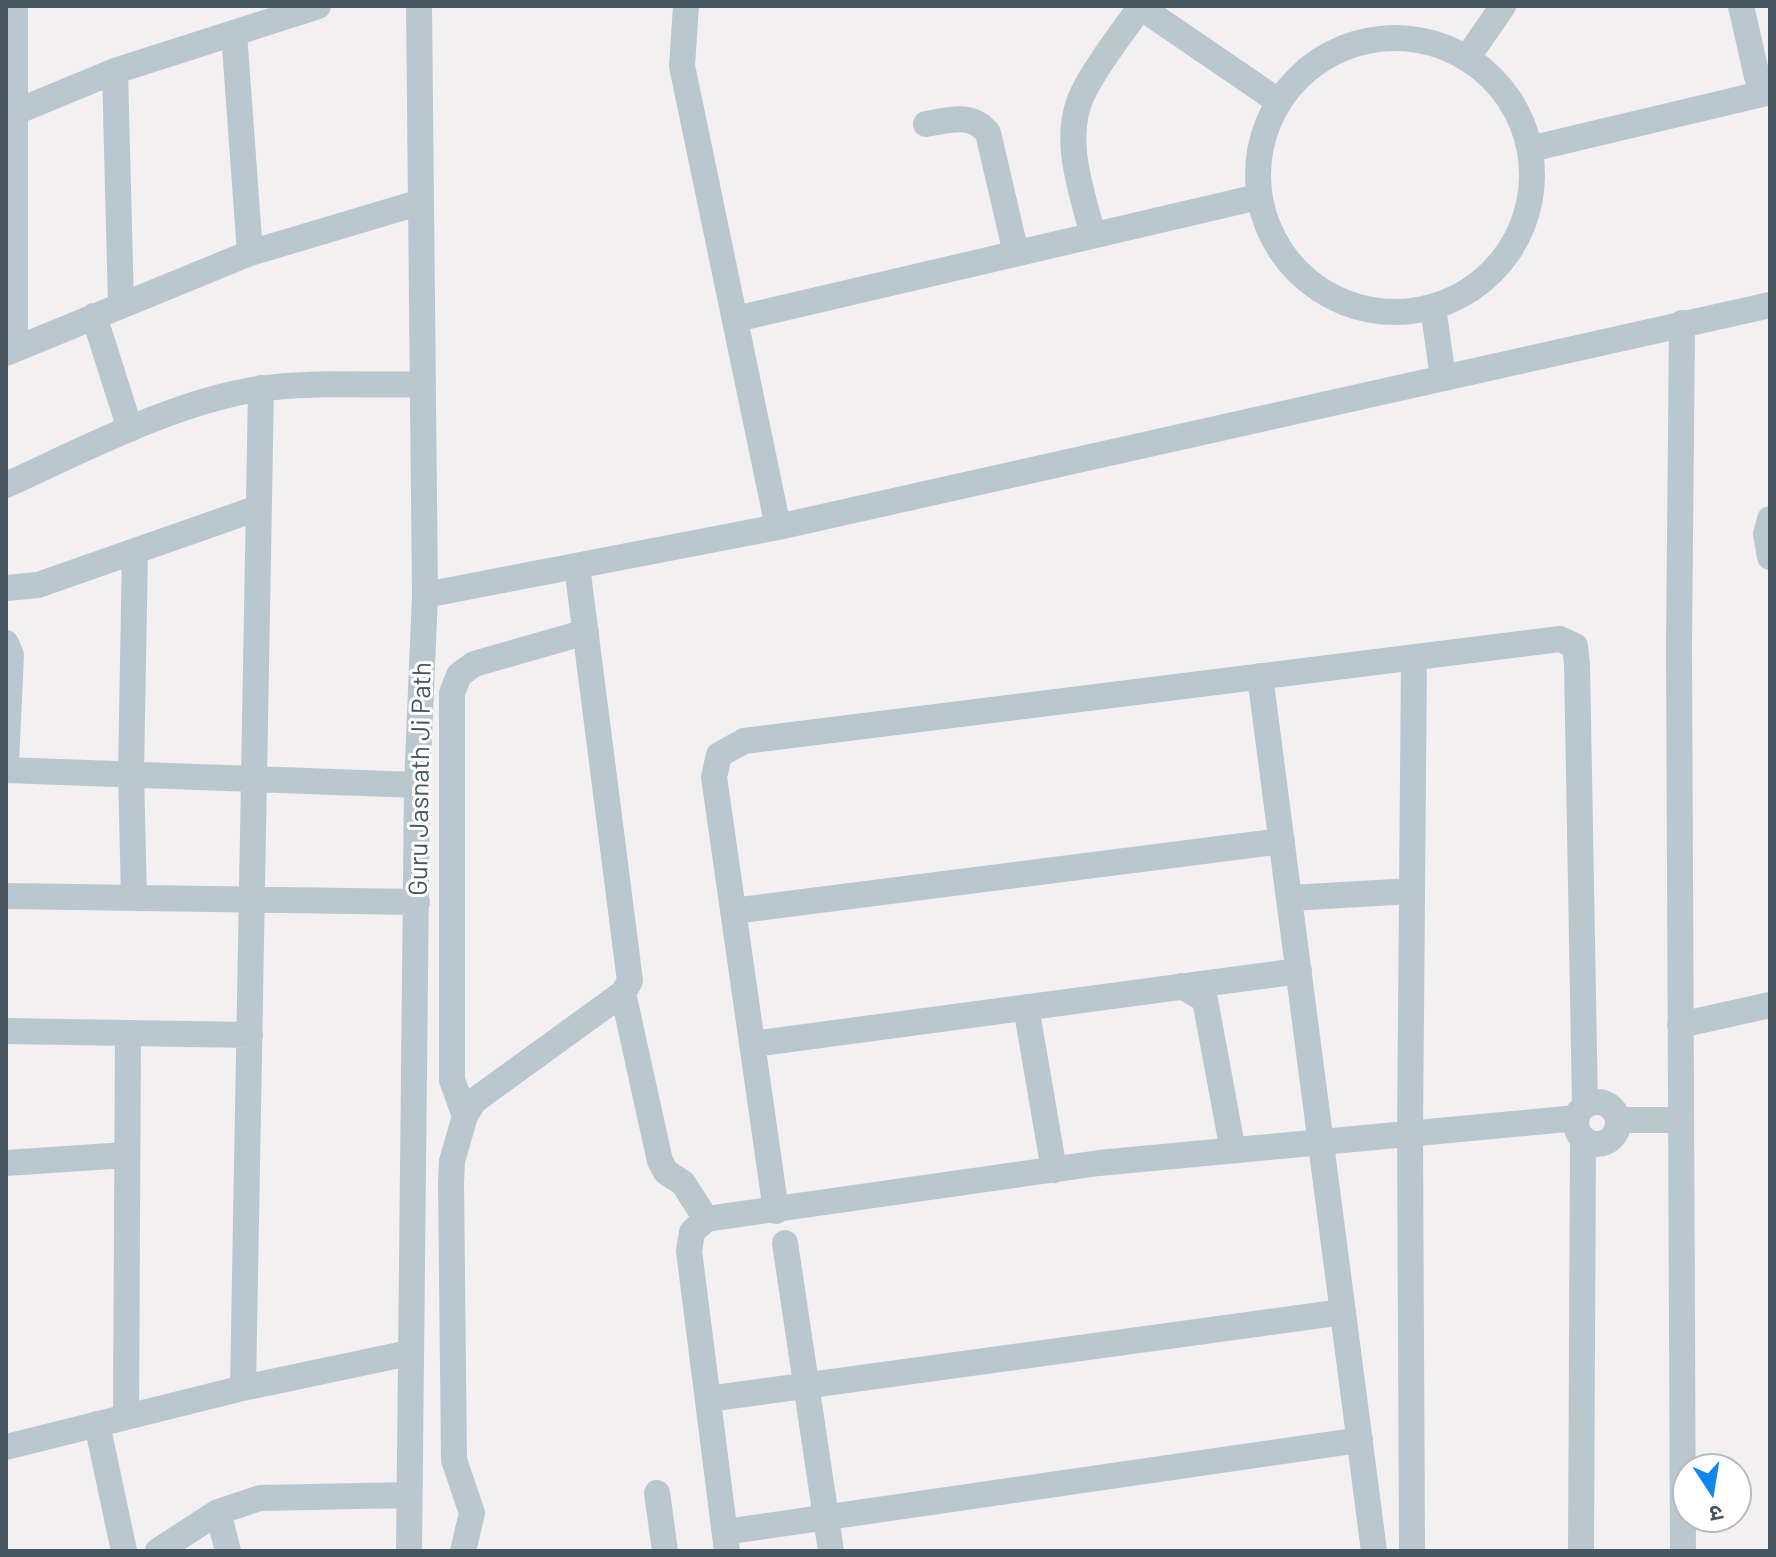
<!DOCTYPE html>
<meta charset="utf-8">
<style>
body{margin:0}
#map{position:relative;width:1776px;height:1557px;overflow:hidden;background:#f3f0f1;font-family:Barlow,"Noto Sans Devanagari",sans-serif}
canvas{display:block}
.frame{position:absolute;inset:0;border:8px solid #47565f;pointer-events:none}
.north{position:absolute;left:1672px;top:1453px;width:80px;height:80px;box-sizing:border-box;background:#fff;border:2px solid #b5bbbf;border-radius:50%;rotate:168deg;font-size:22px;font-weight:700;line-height:32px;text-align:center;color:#47565f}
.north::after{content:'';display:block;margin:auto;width:28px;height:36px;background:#1186ed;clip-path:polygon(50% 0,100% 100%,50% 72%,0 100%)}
</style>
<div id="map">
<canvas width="1776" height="1557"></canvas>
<div class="frame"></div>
<div class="north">उ</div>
</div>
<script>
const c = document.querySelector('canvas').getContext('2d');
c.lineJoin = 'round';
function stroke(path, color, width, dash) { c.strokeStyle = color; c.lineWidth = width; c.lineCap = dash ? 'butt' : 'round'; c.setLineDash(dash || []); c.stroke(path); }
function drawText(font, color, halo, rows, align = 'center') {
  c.font = font + ' Barlow,sans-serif'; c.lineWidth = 6; c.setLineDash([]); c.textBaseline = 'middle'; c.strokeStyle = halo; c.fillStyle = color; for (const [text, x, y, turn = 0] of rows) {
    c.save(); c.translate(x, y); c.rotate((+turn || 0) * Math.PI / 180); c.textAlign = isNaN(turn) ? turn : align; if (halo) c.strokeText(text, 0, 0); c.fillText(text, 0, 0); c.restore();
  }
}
stroke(new Path2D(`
 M15 6V349
 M686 6 682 66 778 527
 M1139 6 1278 101
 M1741 6 1761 94
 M234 33 250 253
 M1258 175a137 137 0 1 1 274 0a137 137 0 1 1-274 0Z
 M1467 58 1503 6
 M115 71 121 305
 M6 116 115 71 318 6
 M926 124C950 120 971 112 988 133L1016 253
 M1530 149 1770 92
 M1093 235C1081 190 1060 134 1085 89 1100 60 1122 33 1141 6
 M1433 307 1443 378
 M94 316 130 429
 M736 319 1258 197
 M1682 323 1679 646 1683 1551
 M6 353 250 253 421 202
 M6 485C83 450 174 402 258 389 311 381 369 386 423 384
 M1770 519 1766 534 1770 557
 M6 588 38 585 258 508
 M425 595 778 527 1770 305
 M6 643 11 655 6 763
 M1260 676 1374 1551
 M6 770 417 785
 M6 896 417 902
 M134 898 131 773 135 551
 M1290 898 1412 891
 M733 911 1282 841
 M1182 986 1205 1000 1230 1135
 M623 993 660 1161 666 1172 683 1183 706 1219
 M1026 1007 1054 1170
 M1680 1025 1770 1005
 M6 1031 250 1035
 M753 1044 1299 971
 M1576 1123a21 21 0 1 1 42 0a21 21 0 1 1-42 0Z
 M465 1116 452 1080V693L459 675 474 664 586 632
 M1618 1120H1681
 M6 1163 126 1155
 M776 1211 714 777 719 755 744 741 1560 639 1575 646 1577 664 1585 1106
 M785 1243 831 1551
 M243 1388 261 388
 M708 1399 1343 1312
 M126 1417 128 1033
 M97 1424 124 1551
 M6 1447 243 1388 409 1353
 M657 1493 665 1551
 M218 1512 228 1551
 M725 1532 1360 1440
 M158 1551 218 1512 260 1498 409 1495
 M409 1551 417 785 425 595 419 6
 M463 1551 472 1513 454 1460 451 1183 452 1161 465 1116 474 1101 623 993 630 981 577 566
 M727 1551 689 1251 692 1232 706 1219 1099 1163 1577 1118
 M1412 1551 1410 1133 1414 657
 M1581 1551 1583 1138`), '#bbc7ce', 26);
drawText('26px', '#47565f', '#fff', [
 ["Guru Jasnath Ji Path",420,779,-89]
]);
</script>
